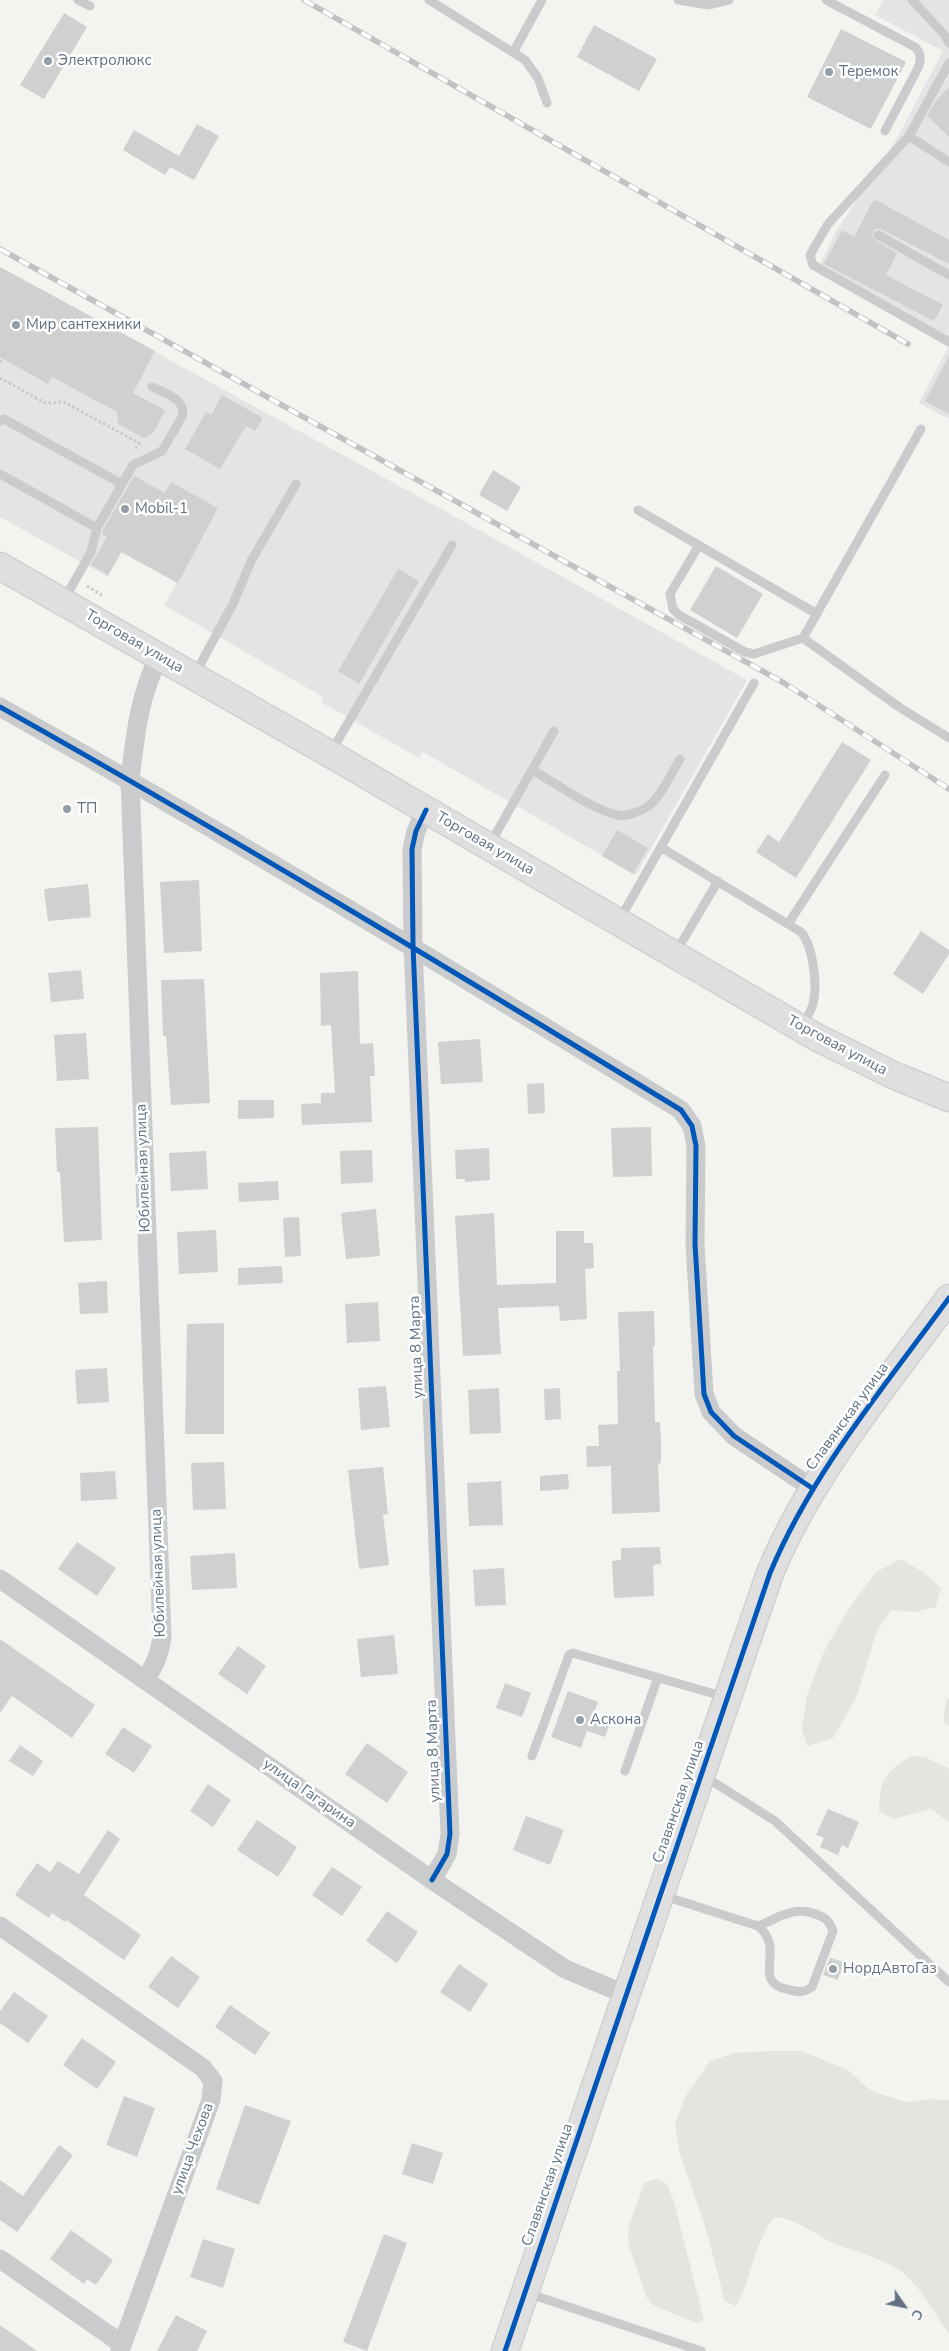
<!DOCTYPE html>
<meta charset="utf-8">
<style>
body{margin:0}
#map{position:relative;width:949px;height:2351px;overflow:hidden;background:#f3f3f0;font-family:"Nunito Sans",sans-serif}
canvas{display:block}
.north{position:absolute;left:879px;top:2281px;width:50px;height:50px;-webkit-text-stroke:4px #fff;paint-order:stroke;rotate:123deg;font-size:14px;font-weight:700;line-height:20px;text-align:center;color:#617182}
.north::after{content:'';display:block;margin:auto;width:18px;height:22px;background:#617182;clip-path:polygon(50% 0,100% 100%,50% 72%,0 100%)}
</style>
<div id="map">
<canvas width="949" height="2351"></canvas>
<div class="north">С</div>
</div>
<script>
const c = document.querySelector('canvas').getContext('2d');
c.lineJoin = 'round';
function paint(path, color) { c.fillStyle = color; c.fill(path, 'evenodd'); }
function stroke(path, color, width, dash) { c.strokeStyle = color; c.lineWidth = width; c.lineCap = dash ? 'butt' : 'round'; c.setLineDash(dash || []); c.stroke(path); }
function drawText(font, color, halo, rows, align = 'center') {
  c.font = font + ' "Nunito Sans",sans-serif'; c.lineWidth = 5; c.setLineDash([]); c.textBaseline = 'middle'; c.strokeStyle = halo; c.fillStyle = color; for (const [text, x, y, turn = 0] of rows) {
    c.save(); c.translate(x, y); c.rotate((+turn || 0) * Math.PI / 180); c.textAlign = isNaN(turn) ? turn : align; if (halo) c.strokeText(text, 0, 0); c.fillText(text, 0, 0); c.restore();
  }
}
paint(new Path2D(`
 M883 0H949V345L816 272 837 230 895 142 943 51 875 15Z
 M0 267 434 505 747 680 636 875 423 752 419 758 321 702 323 697 164 605 177 583 122 552 108 577 0 517Z
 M949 346V419L919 403Z`), '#e3e4e3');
paint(new Path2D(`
 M901 1559 923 1572 941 1588 936 1607 915 1612 891 1610 876 1633 857 1696 833 1738 807 1746 802 1729 807 1695 826 1647 854 1601 876 1572Z
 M949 1698V1726L943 1722 946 1700Z
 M911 1756 925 1757 949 1769V1822L931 1809 893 1819 879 1811C880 1781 885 1771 911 1756Z
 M773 2051H801L848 2070 871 2091 906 2102 931 2099 949 2100V2334C933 2313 921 2285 899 2270 879 2256 853 2252 831 2242 812 2232 796 2219 775 2217 754 2241 752 2279 736 2306L725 2301 705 2226 680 2154 675 2125 685 2097 710 2061 734 2053Z
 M658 2179 667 2184 674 2201 704 2320 697 2323 654 2306 647 2298 628 2243 629 2225 645 2182Z`), '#e2e6de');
paint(new Path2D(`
 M64 13 87 27 44 99 20 85Z
 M594 25 657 59 639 91 577 57Z
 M841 29 906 62 871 129 807 97Z
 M949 87V137L927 116 935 102Z
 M197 124 219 136 194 180 170 167 165 175 123 150 134 130 179 156Z
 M874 199 949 240V264L881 229H875L872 235 875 240 897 253 886 275 943 305 934 321 824 264 842 230 854 237Z
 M0 267 155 351 133 393 165 410 154 432 144 438 118 424 117 412 52 377 48 384 0 357Z
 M949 356V414L925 401Z
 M222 395 263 418 255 431 246 426 220 469 185 449 206 412 211 415Z
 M493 470 521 487 507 511 479 495Z
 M134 476 165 493 171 482 218 508 178 583 121 552 108 575 91 565 107 537 102 534 103 530Z
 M716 566 763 594 737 638 690 610Z
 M398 569 419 581 359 684 338 671Z
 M842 742 871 760 796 878 756 852 768 834 779 842Z
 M617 830 648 848 633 874 602 856Z
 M199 880 202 951 164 953 160 882Z
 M88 884 91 917 48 921 44 889Z
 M921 931 949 950V954L923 994 893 974Z
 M81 970 84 999 51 1002 48 973Z
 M358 971 360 1044 373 1043 375 1076H370L372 1122 302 1125 301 1104 321 1103V1093H335L331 1025 321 1026 320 973Z
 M204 979 210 1103 171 1105 166 1036H163L161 980Z
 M86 1033 89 1079 57 1081 54 1035Z
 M480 1039 483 1082 441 1084 438 1042Z
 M544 1083 545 1113 528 1114 527 1084Z
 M238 1100H274V1118L238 1119Z
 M98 1127 102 1240 64 1242 60 1172H57L55 1128Z
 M651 1127 652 1176 613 1177 611 1128Z
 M489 1148 490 1180 465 1182V1179H456L455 1150Z
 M372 1150 373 1182 341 1184 340 1151Z
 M206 1151 208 1189 171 1191 169 1153Z
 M278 1181 279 1200 239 1202 238 1183Z
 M376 1209 380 1256 346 1259 341 1213Z
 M494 1213 497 1285 556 1283V1231H584V1243H593L594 1268 585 1269 587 1319 560 1321 559 1306 498 1308 501 1354 463 1356 455 1216Z
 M299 1217 301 1256 285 1257 283 1218Z
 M216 1230 218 1272 179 1274 177 1232Z
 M282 1266 283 1283 238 1285V1268Z
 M107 1281 108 1313 80 1314 78 1283Z
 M378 1302 380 1341 347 1343 345 1304Z
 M654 1311 655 1346H653L655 1422H660L661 1441V1463L658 1464 660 1512 612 1514 611 1466 587 1467 586 1446H599L598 1425 618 1424 617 1371H620L618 1312Z
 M224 1323V1434H185L187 1324Z
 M107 1368 109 1402 77 1404 75 1370Z
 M386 1386 390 1427 361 1430 358 1388Z
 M499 1388 501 1433 470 1434 468 1390Z
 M560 1388 561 1419 545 1420 544 1389Z
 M224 1462 226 1509 193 1510 191 1463Z
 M383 1467 388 1514 383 1515 389 1565 359 1569 348 1470Z
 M115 1471 117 1499 81 1501 80 1473Z
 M568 1474 569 1489 540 1491V1476Z
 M501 1481 503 1525 469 1526 467 1483Z
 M77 1542 116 1568 97 1596 58 1569Z
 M660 1547 661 1564 653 1565 654 1596 614 1598 612 1561 621 1560V1548Z
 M235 1553 237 1588 192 1590 190 1556Z
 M504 1568 506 1605 475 1606 473 1570Z
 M394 1635 398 1674 361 1677 357 1639Z
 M0 1639 95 1705 72 1738 12 1696 0 1713Z
 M238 1646 266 1666 247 1694 218 1674Z
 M505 1683 531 1693 522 1717 496 1708Z
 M568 1691 598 1702 593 1716 610 1723 605 1737 587 1731 581 1748 551 1737Z
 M123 1727 152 1746 134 1773 105 1754Z
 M367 1743 408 1772 387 1803 345 1774Z
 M20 1745 43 1761 33 1776 9 1761Z
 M208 1784 231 1800 213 1827 190 1811Z
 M828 1809 859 1822 848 1848 842 1845 838 1855 820 1847 824 1838 816 1835Z
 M526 1816 564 1830 550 1865 513 1850Z
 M257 1820 297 1847 278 1877 237 1850Z
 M108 1830 120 1839 84 1895 141 1935 124 1960 66 1920 65 1922 52 1913 49 1918 15 1895 37 1863 50 1872 58 1861 79 1874Z
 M332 1867 362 1887 342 1916 312 1895Z
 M387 1911 418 1932 397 1963 366 1941Z
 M171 1956 200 1977 178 2008 148 1987Z
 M830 1958 844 1962 838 1980 823 1975Z
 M459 1964 488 1984 470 2012 440 1992Z
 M14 1992 48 2016 28 2043 0 2023V2011Z
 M230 2005 270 2033 255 2055 215 2027Z
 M82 2038 116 2062 97 2089 63 2065Z
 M124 2096 155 2108 137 2157 106 2145Z
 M245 2105 291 2121 259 2205 216 2189Z
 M412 2143 443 2153 433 2184 402 2174Z
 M59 2145 73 2155 17 2232 0 2220V2180L23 2196Z
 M71 2230 113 2260 96 2285 87 2279 84 2284 50 2259Z
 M384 2234 407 2243 367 2351 343 2342Z
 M203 2239 235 2249 223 2288 190 2277Z
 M176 2315 207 2331 197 2351H157Z
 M0 2325 37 2351H0Z`), '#cfd0d0');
const secondary = new Path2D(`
 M0 566 330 754 816 1037 893 1075 949 1098
 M505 2351 770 1573C812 1472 885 1386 949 1298`);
stroke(secondary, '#cfd1d0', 29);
stroke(new Path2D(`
 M0 362 5 353
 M0 378 45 403 64 402 139 443 136 448
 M87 586 103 596`), '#c8c9ca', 3, [2.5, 2.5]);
stroke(new Path2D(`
 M78 0 90 6
 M429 0 525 60 538 78 547 103
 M678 0 709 5 729 0
 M826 0 915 47C921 53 921 58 919 66L885 131
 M912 0 943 33 949 43
 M514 51 542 0
 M949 63 909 136 828 224 810 255 813 265 949 342
 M909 136 949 162
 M878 235 949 275
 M0 421 4 419 122 484 97 528 91 552 64 600
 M921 429 803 638 899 707 949 738
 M0 474 97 528
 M122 484 133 465 162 451 182 417C187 399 165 393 152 387
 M638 510 817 614
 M699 545 670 594 673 609 679 615 745 652 754 654 803 638
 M195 674 234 602 251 561 296 484
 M331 752 452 545
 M532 770C554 782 594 811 618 815 628 817 642 811 650 805 663 793 671 774 680 759
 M490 844 554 731
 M662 848 801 932C813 946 818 986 813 1004 811 1012 806 1019 802 1025
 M620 919 754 683
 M788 924 885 775
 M676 952 718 881
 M532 1756 569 1655 573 1653 725 1697
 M625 1771 658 1677
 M704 1776 775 1821 949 1982
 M661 1895 758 1926C788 1951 748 1982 790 1990 799 1992 804 1993 812 1987L833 1931C830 1922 826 1918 818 1915 795 1905 780 1917 758 1926
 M527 2293 701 2351`), '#cacbcc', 9);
stroke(new Path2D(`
 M0 707C230 836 456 973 681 1110L692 1126 696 1146 695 1244 704 1394 711 1412 734 1436 812 1488
 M426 810 416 831 412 849 413 946 450 1834 447 1854 432 1880
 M0 1579 432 1880 565 1969 627 1995
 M145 1680C155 1665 160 1654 162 1636L130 780C135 737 139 695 159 657
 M0 1926 203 2068 213 2081 211 2100 120 2351
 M0 2259 122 2344`), '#cacbcc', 19);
stroke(secondary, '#dfdfe0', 26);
const rail = new Path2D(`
 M304 0 908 344
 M0 249 784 683 949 789`);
stroke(rail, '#c1c2c3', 5.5);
stroke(rail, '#fff', 4, [11]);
stroke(new Path2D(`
 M0 707C230 836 456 973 681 1110L692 1126 696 1146 695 1244 704 1394 711 1412 734 1436 812 1488
 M426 810 416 831 412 849 413 946 450 1834 447 1854 432 1880
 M505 2351 770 1573C812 1472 885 1386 949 1298`), '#0057b8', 5);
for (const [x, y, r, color] of [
 [48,61,5,"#949ea8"],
 [829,72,5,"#949ea8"],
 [16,325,5,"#949ea8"],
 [125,509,5,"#949ea8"],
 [67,809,5,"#949ea8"],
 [580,1720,5,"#949ea8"],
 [833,1969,5,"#949ea8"]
]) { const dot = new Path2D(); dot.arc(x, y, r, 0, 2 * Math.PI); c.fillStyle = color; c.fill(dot); stroke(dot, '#fff', 2); }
drawText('15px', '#617182', '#fff', [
 ["Электролюкс",58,61],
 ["Теремок",839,72],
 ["Мир сантехники",26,325],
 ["Mobil-1",135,509],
 ["ТП",77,809],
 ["Аскона",590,1720],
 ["НордАвтоГаз",843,1969]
], 'left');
drawText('15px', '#617182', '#fff', [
 ["Торговая улица",134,642,30],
 ["Торговая улица",485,844,30],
 ["Торговая улица",837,1046,28],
 ["Юбилейная улица",144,1168,-92],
 ["улица 8 Марта",417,1347,-92],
 ["Славянская улица",848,1417,-54],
 ["Юбилейная улица",159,1573,-92],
 ["улица 8 Марта",434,1751,-92],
 ["улица Гагарина",309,1794,35],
 ["Славянская улица",679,1802,-71],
 ["улица Чехова",193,2149,-70],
 ["Славянская улица",548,2185,-71]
]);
</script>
